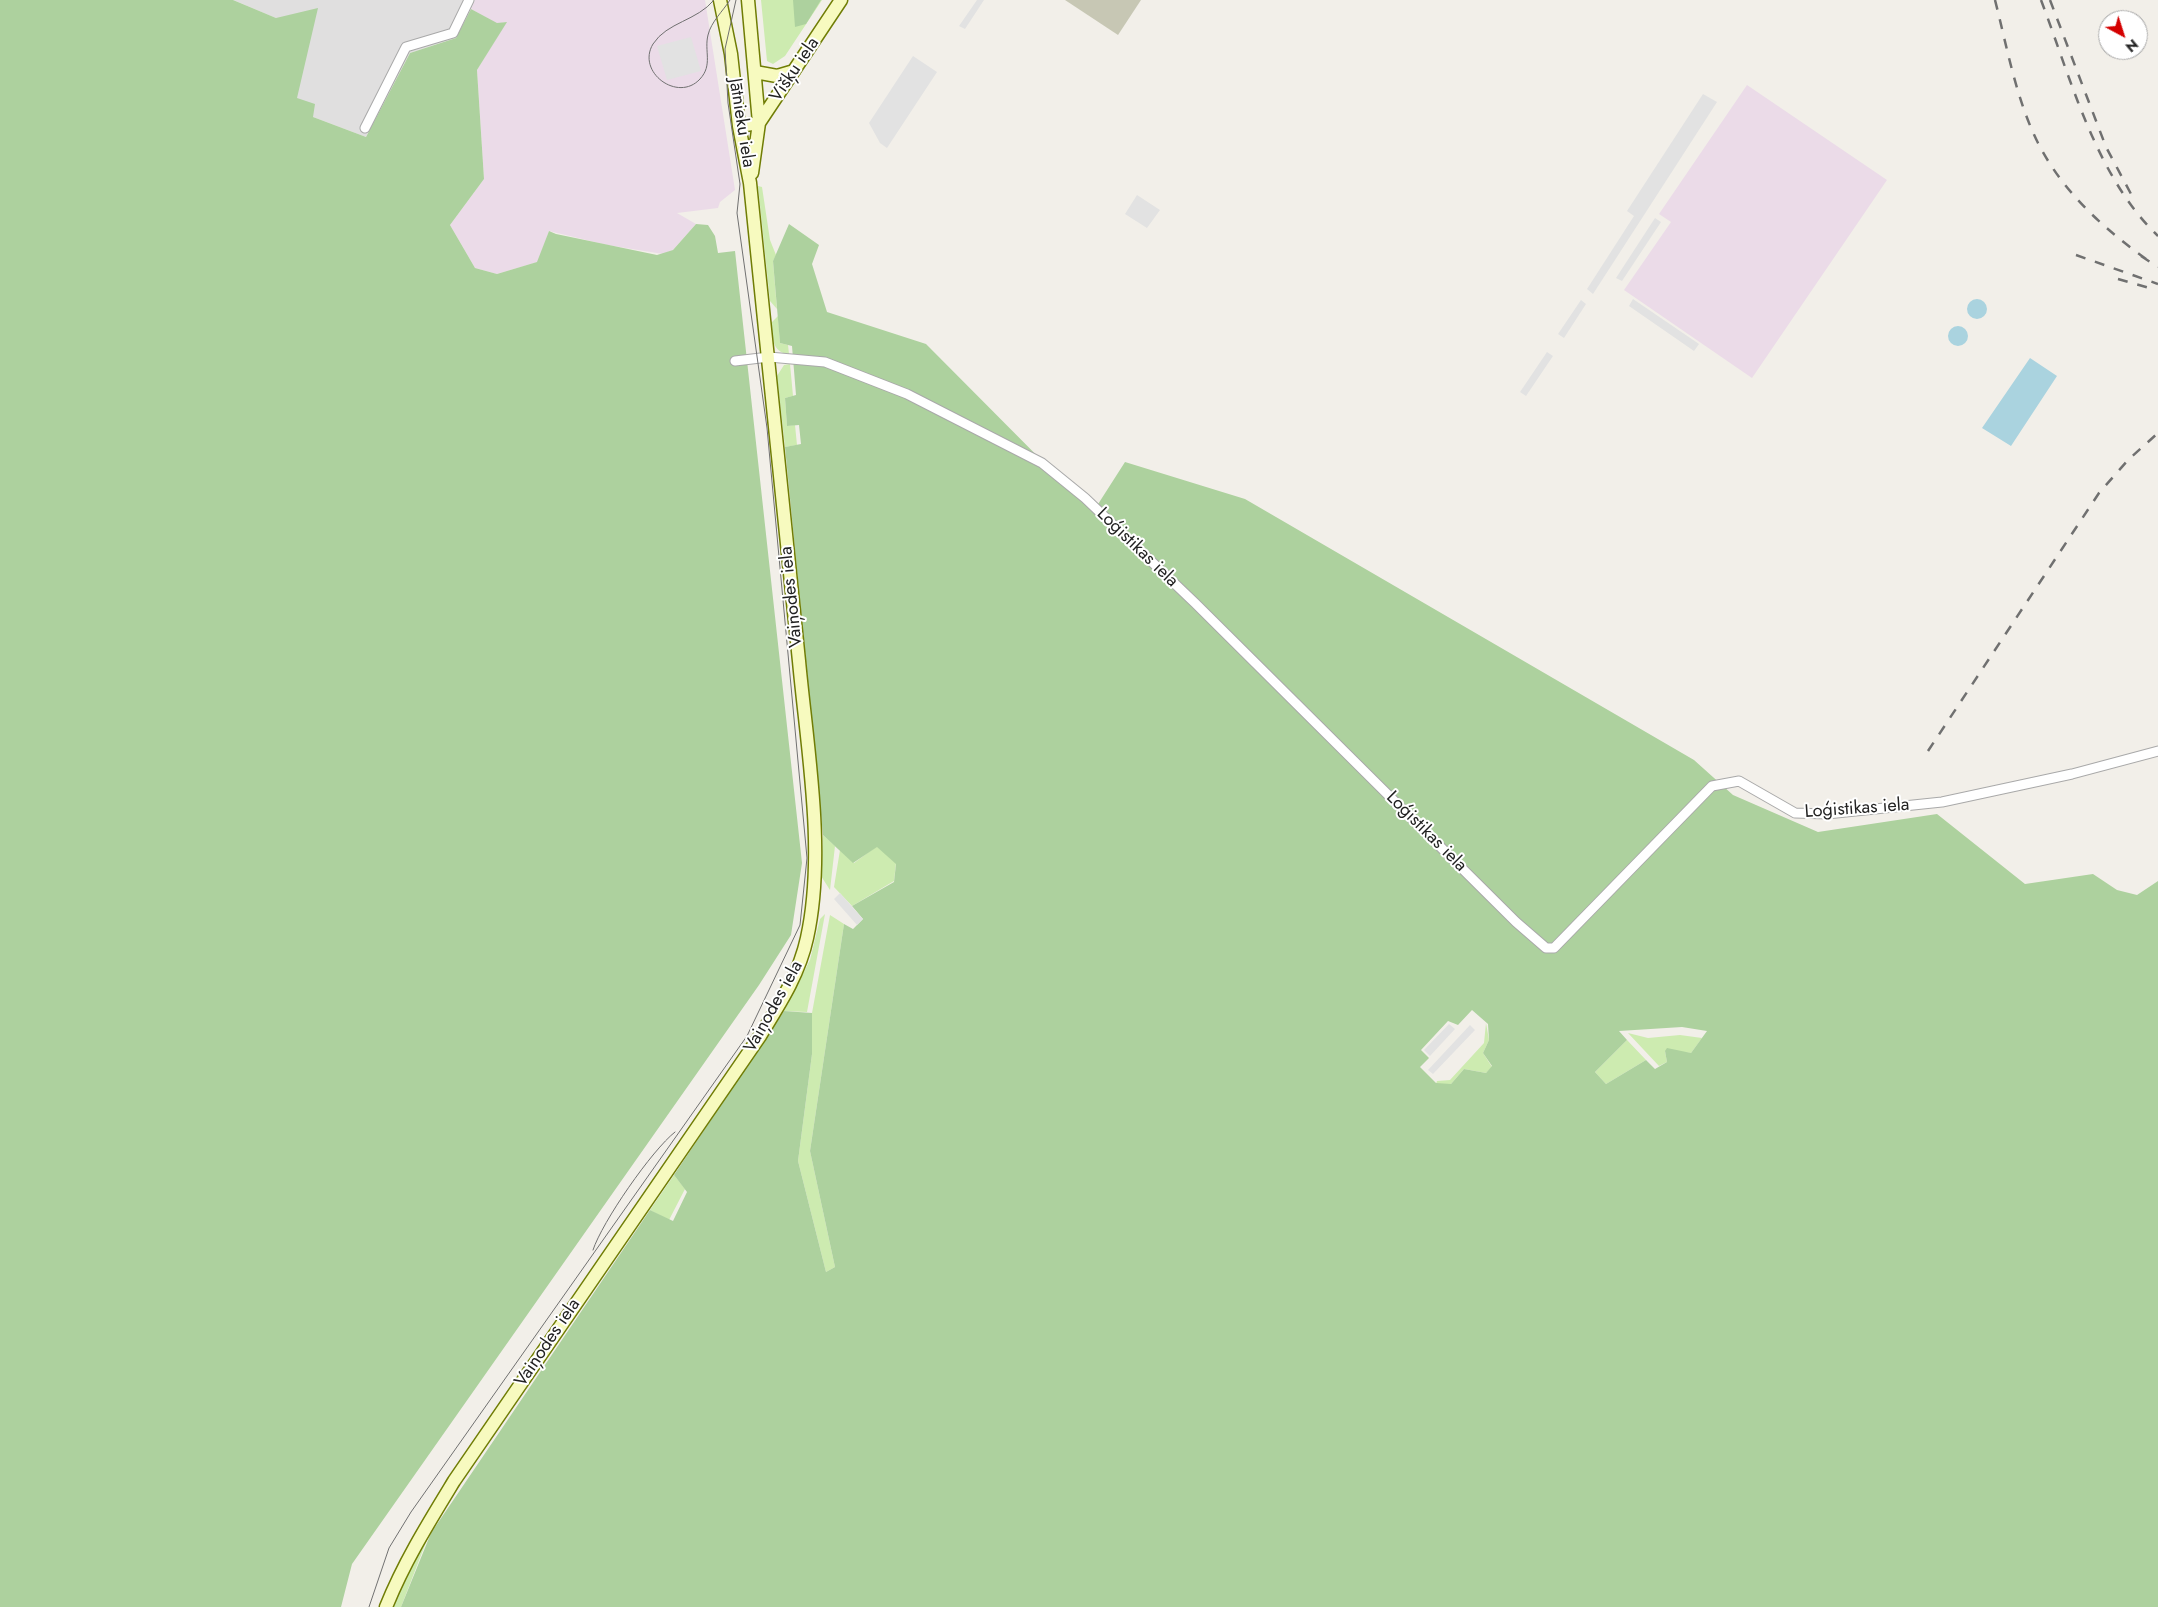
<!DOCTYPE html>
<meta charset="utf-8">
<style>
body{margin:0}
#map{position:relative;width:2158px;height:1607px;overflow:hidden;background:#f2efe9;font-family:Jost,sans-serif}
canvas{display:block}
.north{position:absolute;left:2098px;top:10px;width:50px;height:50px;box-sizing:border-box;background:#fff;border:1px solid #a7a7a7;border-radius:50%;rotate:140deg;font-size:14px;font-weight:700;line-height:20px;text-align:center;color:#222}
.north::after{content:'';display:block;margin:auto;width:18px;height:22px;background:#d40000;clip-path:polygon(50% 0,100% 100%,50% 72%,0 100%)}
</style>
<div id="map">
<canvas width="2158" height="1607"></canvas>
<div class="north">N</div>
</div>
<script>
const c = document.querySelector('canvas').getContext('2d');
c.lineJoin = 'round';
function paint(path, color) { c.fillStyle = color; c.fill(path, 'evenodd'); }
function stroke(path, color, width, dash) { c.strokeStyle = color; c.lineWidth = width; c.lineCap = dash ? 'butt' : 'round'; c.setLineDash(dash || []); c.stroke(path); }
function drawText(font, color, halo, rows, align = 'center') {
  c.font = font + ' Jost,sans-serif'; c.lineWidth = 4; c.setLineDash([]); c.textBaseline = 'middle'; c.strokeStyle = halo; c.fillStyle = color; for (const [text, x, y, turn = 0] of rows) {
    c.save(); c.translate(x, y); c.rotate((+turn || 0) * Math.PI / 180); c.textAlign = isNaN(turn) ? turn : align; if (halo) c.strokeText(text, 0, 0); c.fillText(text, 0, 0); c.restore();
  }
}
paint(new Path2D(`
 M233 0H475L456 38 410 53 366 137 313 117 296 98 276 18Z`), '#e0dfdf');
paint(new Path2D(`
 M475 0H705L735 190 720 202 718 208 677 213 696 224 673 250 663 254 607 245 549 231 538 262 497 274 475 268 450 225 484 179 477 70 506 22 497 24 471 9Z
 M1747 85 1887 180 1752 378 1624 290 1671 222 1659 214Z`), '#ebdbe8');
paint(new Path2D(`
 M1065 0H1141L1118 35Z`), '#c7c7b4');
paint(new Path2D(`
 M761 0H822L785 56 773 64 767 61Z
 M758 186 762 187 770 240 776 255 773 261 777 309 770 301Z
 M778 316 780 343 788 345 789 354C772 353 772 336 771 323Z
 M790 364 793 396 785 398 787 426 795 425 797 445 785 447 777 376 784 365Z
 M823 835 835 846 830 890 821 876Z
 M877 846 896 863 894 881 852 906 834 887 840 850 854 863Z
 M825 914 807 1012 784 1011 810 960 820 919Z
 M830 915 844 924 810 1151 835 1267 826 1272 798 1161 812 1054V1013Z
 M1486 1023 1489 1040 1483 1053 1492 1067 1486 1073 1464 1069 1451 1084H1436L1437 1081 1450 1080 1484 1043Z
 M1628 1033 1648 1038 1680 1035 1702 1038 1691 1053 1665 1051 1667 1062 1659 1066Z
 M1627 1040 1646 1060 1606 1084 1595 1072Z
 M674 1175 685 1189 669 1220 650 1210Z
 M430 1532 401 1607H392Z`), '#cdebb0');
paint(new Path2D(`
 M0 0H233L276 18 318 8 297 98 315 104 313 117 366 137 410 53 456 38 471 9 497 23 507 22 477 70 484 179 450 225 475 268 497 274 537 262 549 231 556 234 657 255 673 250 696 224 708 225 715 236 718 253 735 251 802 863 791 935 759 985 352 1564 341 1607H0Z
 M793 0H821L806 24 795 27Z
 M789 224 819 245 812 264 827 312 926 344 1093 512 1125 462 1245 499 1694 760 1733 795 1818 832 1937 814 2025 884 2093 874 2117 890 2137 895 2158 881V1607H401L431 1533 650 1210 673 1221 687 1192 674 1175 784 1011 812 1013V1054L798 1161 826 1272 835 1267 810 1151 844 924 853 929 863 919 852 906 894 882 896 864 877 847 853 863 823 835 785 447 801 444 799 425 787 426 785 398 796 395 792 346 780 343 773 261ZM1472 1010 1488 1024 1489 1040 1483 1053 1492 1066 1486 1073 1464 1069 1451 1084 1436 1083 1420 1067 1429 1058 1421 1050 1448 1021 1458 1025ZM1682 1027 1707 1031 1691 1053 1667 1048 1665 1051 1667 1062 1655 1069 1646 1060 1606 1084 1595 1072 1627 1040 1619 1031Z`), '#add19e');
paint(new Path2D(`
 M977 0H984L965 29 959 26Z
 M691 37 701 71 667 80 657 46Z
 M913 56 937 72 887 148 880 143 869 123Z
 M1703 94 1717 102 1593 294 1587 289 1634 216 1627 211Z
 M1137 195 1160 210 1147 228 1125 214Z
 M1655 218 1661 222 1622 281 1616 278Z
 M1633 299 1699 344 1694 351 1629 306Z
 M1581 300 1586 304 1564 338 1558 334Z
 M1547 352 1553 356 1526 396 1520 392Z
 M840 893 863 919 857 925 834 899Z
 M1449 1024 1455 1029 1430 1056 1424 1050Z
 M1470 1025 1475 1030 1433 1074 1428 1070Z`), '#e2e2e2');
paint(new Path2D(`
 M1967 309a10 10 0 1 1 20 0a10 10 0 1 1-20 0Z
 M1948 336a10 10 0 1 1 20 0a10 10 0 1 1-20 0Z
 M2030 358 2057 376 2011 446 1982 428Z`), '#aad3df');
const street = new Path2D(`
 M365 128 406 47 453 33 469 0
 M735 361 769 357 825 362 907 394 1042 463 1085 498 1195 603 1516 922 1546 948H1554L1712 786 1739 781 1795 813 1827 814 1942 802 2072 774 2158 751`);
const secondary = new Path2D(`
 M748 0 759 123 752 173
 M755 72 777 76 794 71
 M739 126 759 123 841 0
 M386 1607C404 1562 429 1522 454 1481L760 1036C779 1005 799 975 807 938 826 852 807 748 799 661 783 501 766 342 750 183L739 126 731 54 720 0`);
stroke(street, '#a9a9a9', 11);
stroke(secondary, '#707d05', 15);
stroke(street, '#fff', 9);
stroke(secondary, '#f7fabf', 12);
stroke(new Path2D(`
 M714 0C697 21 667 22 653 44 636 72 678 103 700 79 713 65 704 51 708 35 711 22 723 11 730 0
 M593 1250C602 1222 652 1150 675 1132
 M369 1607 389 1548 411 1512 747 1036 800 925 807 858 767 428 737 213 740 184 728 103 725 49 736 0`), '#707070', 1);
stroke(new Path2D(`
 M1995 0C2007 47 2016 99 2038 143 2063 192 2102 227 2146 259
 M2041 0C2071 79 2096 177 2158 236
 M2050 0 2106 147 2131 194
 M2076 255 2158 284
 M2141 256 2158 267
 M2118 279 2153 289
 M1928 751 2099 493 2128 460 2158 433`), '#707070', 2.5, [10, 10]);
drawText('18px', '#222', '#fff', [
 ["Višķu iela",795,70,-56],
 ["Jātnieku iela",741,123,81],
 ["Loģistikas iela",1137,548,44],
 ["Vaiņodes iela",792,597,-96],
 ["Loģistikas iela",1857,809,-4],
 ["Loģistikas iela",1426,832,45],
 ["Vaiņodes iela",774,1007,-61],
 ["Vaiņodes iela",548,1343,-56]
]);
</script>
